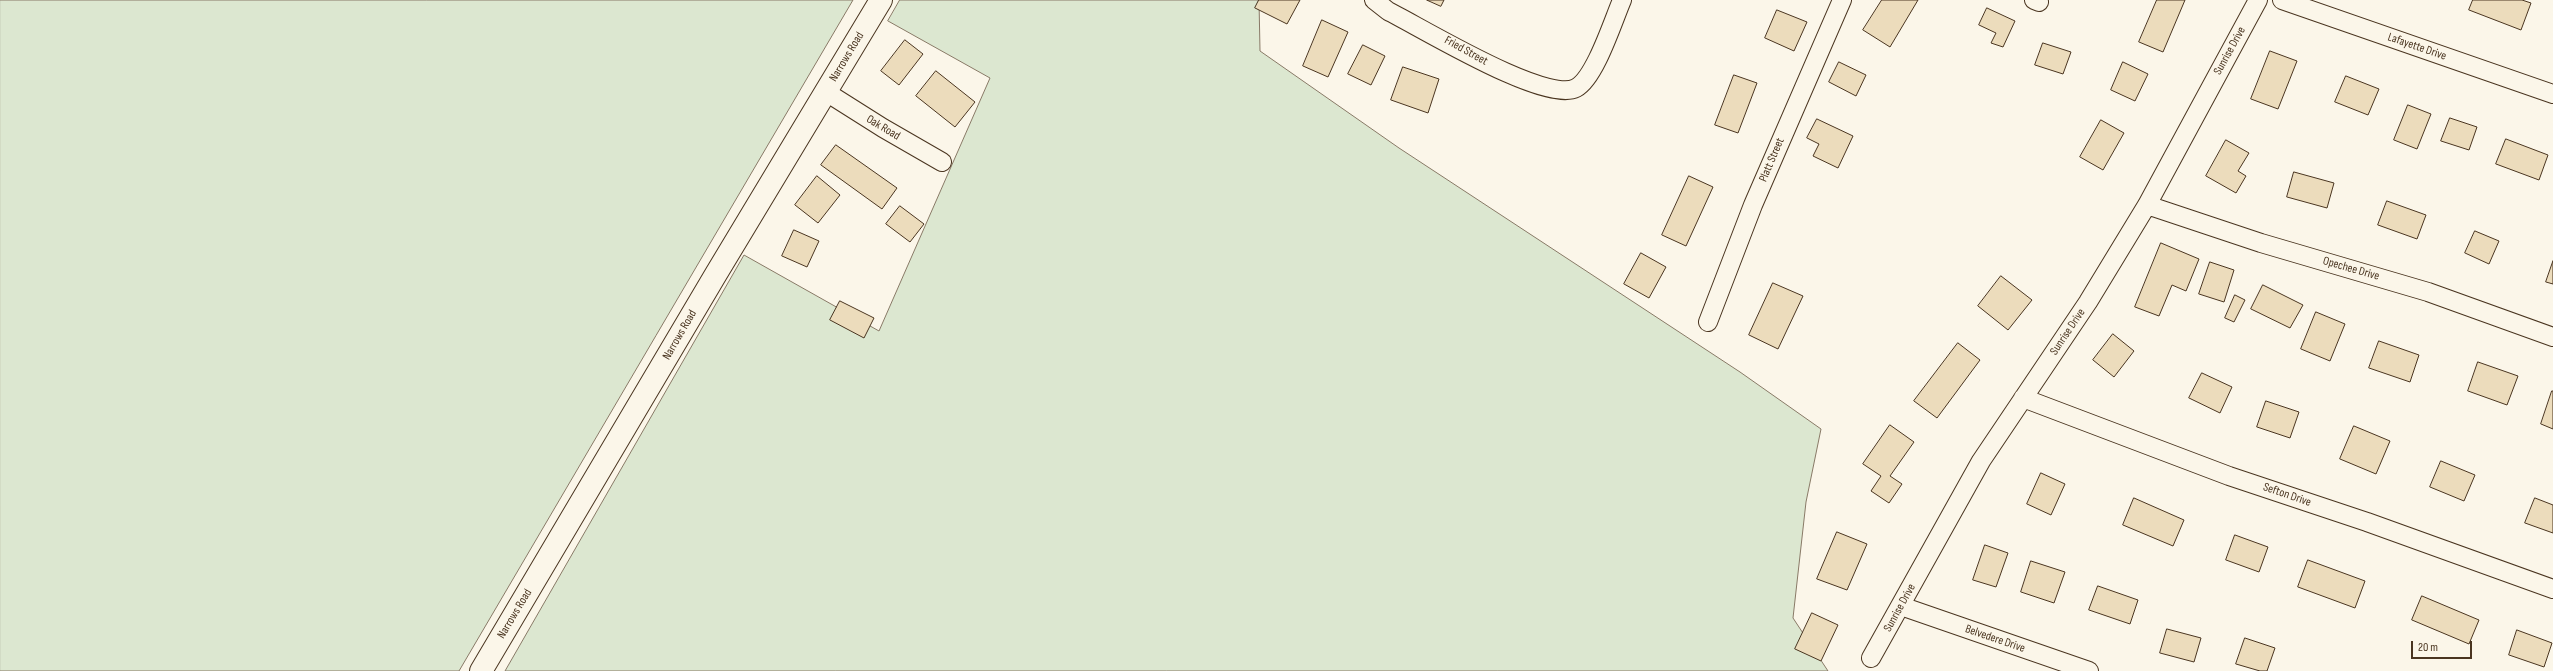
<!DOCTYPE html>
<style>
body{margin:0}
#map{position:relative;width:2553px;height:671px;overflow:hidden;background:#fbf6e9;font-family:"Sofia Sans Condensed",sans-serif}
canvas{display:block}
.scale{position:absolute;left:2411px;top:641px;width:61px;height:18px;box-sizing:border-box;border:2px solid #4a3520;border-top:0;padding-left:5px;font-size:12px;line-height:14px;white-space:nowrap;color:#4a3520;-webkit-text-stroke:3px #fbf6e9;paint-order:stroke}
</style>
<div id="map">
<canvas width="2553" height="671"></canvas>
<div class="scale">20 m</div>
</div>
<script>
const c = document.querySelector('canvas').getContext('2d');
c.lineJoin = 'round';
function paint(path, color) { c.fillStyle = color; c.fill(path, 'evenodd'); }
function stroke(path, color, width, dash) { c.strokeStyle = color; c.lineWidth = width; c.lineCap = dash ? 'butt' : 'round'; c.setLineDash(dash || []); c.stroke(path); }
function drawText(font, color, halo, rows, align = 'center') {
  c.font = font + ' "Sofia Sans Condensed",sans-serif'; c.lineWidth = 3; c.setLineDash([]); c.textBaseline = 'middle'; c.strokeStyle = halo; c.fillStyle = color; for (const [text, x, y, turn = 0] of rows) {
    c.save(); c.translate(x, y); c.rotate((+turn || 0) * Math.PI / 180); c.textAlign = isNaN(turn) ? turn : align; if (halo) c.strokeText(text, 0, 0); c.fillText(text, 0, 0); c.restore();
  }
}
const green = new Path2D(`
 M0 0H853L459 671H0Z
 M900 0H1259L1260 51 1399 148 1740 372 1821 429 1806 502 1793 618 1828 671H505L744 255 879 331 990 78 888 21Z`);
paint(green, '#dce7d0');
stroke(green, '#887966', 1);
const building = new Path2D(`
 M1259 0H1300L1287 24 1255 8Z
 M1427 0H1444L1441 6Z
 M1882 0H1918L1890 47 1863 30Z
 M2157 0H2185L2163 52 2139 42Z
 M2473 0H2522L2531 3 2521 30 2469 10Z
 M1987 8 2015 21 2003 47 1991 43 1996 33 1979 25Z
 M1777 10 1807 22 1794 51 1765 38Z
 M1322 20 1348 32 1328 77 1303 66Z
 M905 40 923 54 899 85 881 71Z
 M2043 43 2071 52 2063 74 2035 65Z
 M1363 45 1385 56 1371 85 1348 74Z
 M2270 51 2297 61 2278 109 2251 99Z
 M1839 62 1866 75 1856 96 1829 82Z
 M2123 62 2148 74 2135 101 2111 90Z
 M1403 67 1439 79 1428 113 1391 100Z
 M936 71 975 102 955 127 916 96Z
 M1734 75 1757 83 1738 133 1715 125Z
 M2346 76 2379 89 2368 115 2335 102Z
 M2408 105 2431 114 2417 149 2394 140Z
 M2450 118 2477 127 2469 150 2441 141Z
 M1817 119 1853 136 1838 168 1813 156 1819 144 1807 138Z
 M2101 120 2124 133 2103 170 2080 157Z
 M2506 139 2548 155 2539 180 2496 164Z
 M2226 140 2249 153 2238 171 2246 176 2236 193 2206 176Z
 M836 145 897 188 882 209 821 165Z
 M2294 172 2334 183 2327 208 2287 197Z
 M817 176 840 195 818 223 795 205Z
 M1689 176 1713 187 1686 246 1662 235Z
 M2387 201 2426 215 2417 239 2378 225Z
 M900 206 924 224 910 242 886 224Z
 M794 230 819 241 807 267 782 256Z
 M2475 231 2499 241 2489 264 2465 253Z
 M2161 243 2199 259 2186 291 2172 285 2159 316 2135 307Z
 M1641 253 1666 267 1649 298 1624 284Z
 M2553 261V284L2546 282Z
 M2210 262 2234 270 2224 302 2199 294Z
 M2001 276 2032 300 2008 330 1978 306Z
 M1773 283 1803 296 1778 349 1749 335Z
 M2263 285 2303 305 2290 328 2251 309Z
 M2235 295 2245 300 2234 322 2225 318Z
 M840 301 874 318 864 338 830 320Z
 M2316 312 2345 324 2330 361 2301 349Z
 M2113 334 2134 351 2114 377 2093 360Z
 M2379 341 2419 355 2410 382 2369 368Z
 M1958 343 1980 360 1937 418 1914 401Z
 M2478 362 2518 376 2507 405 2468 391Z
 M2202 373 2232 387 2220 413 2189 398Z
 M2552 391H2553V429L2541 424Z
 M2266 401 2299 412 2290 438 2257 427Z
 M1890 425 1914 442 1890 476 1902 484 1889 503 1871 491 1881 476 1863 464Z
 M2354 426 2390 441 2376 474 2340 459Z
 M2441 461 2475 475 2464 501 2430 487Z
 M2041 473 2065 484 2051 515 2027 504Z
 M2134 498 2184 520 2173 546 2123 525Z
 M2535 498 2553 505V533L2525 523Z
 M1837 532 1867 544 1847 590 1817 579Z
 M2235 535 2268 547 2259 572 2226 560Z
 M1985 545 2008 553 1996 587 1973 580Z
 M2308 560 2365 581 2355 608 2298 587Z
 M2031 561 2065 572 2054 603 2021 592Z
 M2098 586 2138 600 2130 624 2089 610Z
 M2422 596 2479 620 2469 644 2412 620Z
 M1812 613 1838 625 1821 661 1795 649Z
 M2167 629 2201 638 2194 662 2160 653Z
 M2517 630 2552 643 2544 667 2509 655Z
 M2245 638 2275 648 2267 671H2260L2236 664Z`);
paint(building, '#ecdcbc');
stroke(building, '#4a3520', 1);
const street = new Path2D(`
 M1374 0 1388 11C1422 28 1546 104 1576 88 1595 78 1613 21 1622 0
 M2034 0 2039 2
 M2282 0 2553 94
 M826 92 883 128 942 162
 M2147 205 2261 243 2428 292 2553 337
 M1708 322 1753 205 1842 0
 M2023 398 2229 476 2367 522 2553 589
 M1901 606 2089 671
 M1871 658 1981 461 2088 302 2147 205 2258 0`);
const secondary = new Path2D(`
 M481 671 716 274 881 0`);
stroke(street, '#4a3520', 20);
stroke(secondary, '#4a3520', 24);
stroke(street, '#fbf6e9', 18);
stroke(secondary, '#fbf6e9', 22);
drawText('12px', '#4a3520', '#fbf6e9', [
 ["Lafayette Drive",2417,47,19],
 ["Fried Street",1466,51,29],
 ["Sunrise Drive",2230,51,-61],
 ["Narrows Road",847,57,-59],
 ["Oak Road",883,128,31],
 ["Platt Street",1772,160,-67],
 ["Opechee Drive",2351,269,16],
 ["Sunrise Drive",2068,332,-56],
 ["Narrows Road",680,335,-60],
 ["Sefton Drive",2287,495,19],
 ["Sunrise Drive",1900,608,-61],
 ["Narrows Road",515,614,-59],
 ["Belvedere Drive",1995,639,19]
]);
</script>
